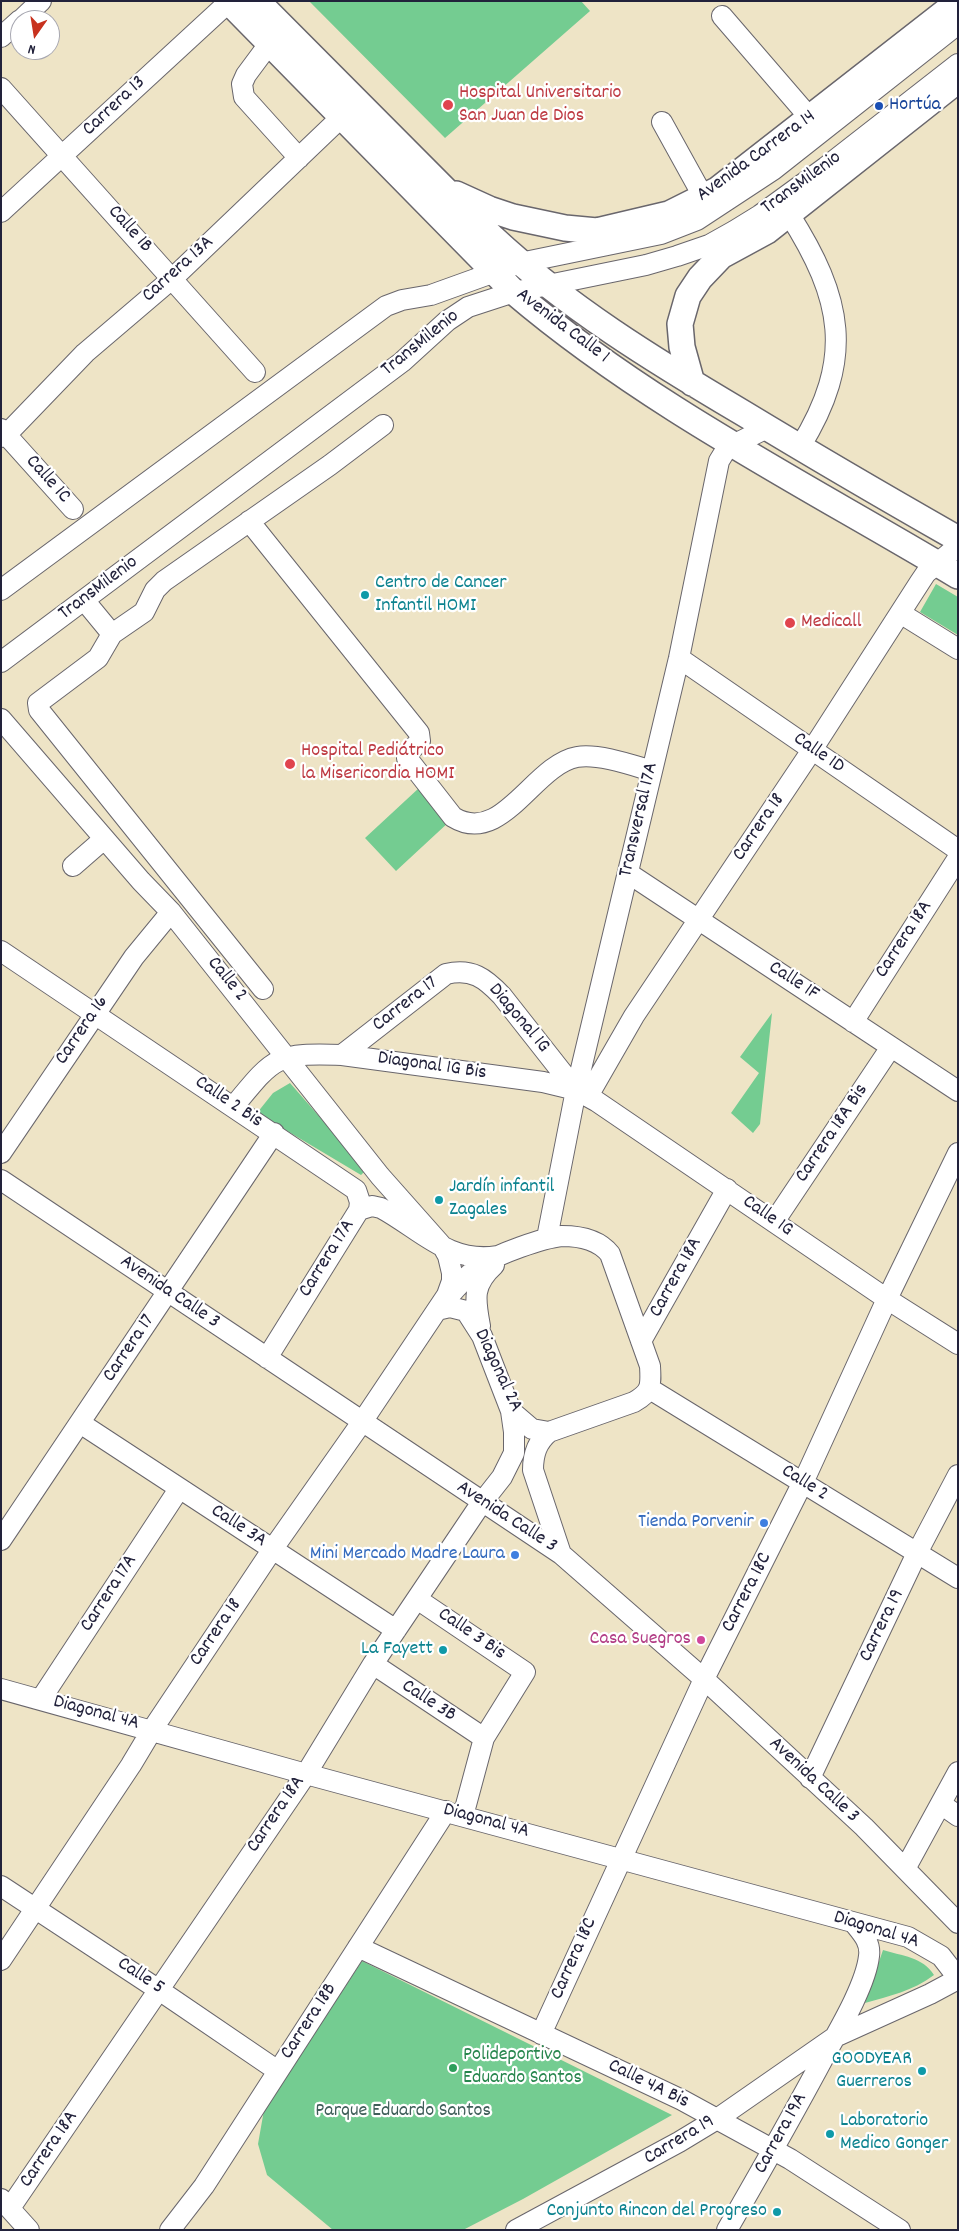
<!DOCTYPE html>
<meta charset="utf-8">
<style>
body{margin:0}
#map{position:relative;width:959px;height:2231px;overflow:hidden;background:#eee4c6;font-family:Dekko,sans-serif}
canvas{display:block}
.frame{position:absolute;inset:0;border:2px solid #22223b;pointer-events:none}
.north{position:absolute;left:10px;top:10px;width:50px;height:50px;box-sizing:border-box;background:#fff;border:1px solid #a7a7b1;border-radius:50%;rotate:193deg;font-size:14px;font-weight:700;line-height:20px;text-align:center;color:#22223b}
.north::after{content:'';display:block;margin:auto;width:18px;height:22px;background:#c8321e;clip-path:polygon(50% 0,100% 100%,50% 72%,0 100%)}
</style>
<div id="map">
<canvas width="959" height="2231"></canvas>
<div class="frame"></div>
<div class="north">N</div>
</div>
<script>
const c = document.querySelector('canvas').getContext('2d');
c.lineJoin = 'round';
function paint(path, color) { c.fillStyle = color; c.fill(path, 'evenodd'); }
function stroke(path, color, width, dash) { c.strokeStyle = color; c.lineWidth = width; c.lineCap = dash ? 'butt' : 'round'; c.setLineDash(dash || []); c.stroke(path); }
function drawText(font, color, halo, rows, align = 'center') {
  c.font = font + ' Dekko,sans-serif'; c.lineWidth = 4.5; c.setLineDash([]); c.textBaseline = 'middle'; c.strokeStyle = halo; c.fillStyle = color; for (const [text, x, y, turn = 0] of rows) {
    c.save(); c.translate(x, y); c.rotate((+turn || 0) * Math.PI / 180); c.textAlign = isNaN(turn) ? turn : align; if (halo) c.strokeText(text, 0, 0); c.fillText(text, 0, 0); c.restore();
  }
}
paint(new Path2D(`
 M309 1H581L590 11 445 138Z
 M936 584 958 597V635L920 612Z
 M419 788 450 821 396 871 365 838Z
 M772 1013 760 1124 753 1133 731 1113 759 1073 740 1057Z
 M290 1083 366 1170 361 1175 257 1113 273 1093Z
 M883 1950C902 1956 923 1957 934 1975 913 1991 889 1996 865 2003Z
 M362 1961 672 2115 523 2199 463 2230H333L267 2175 258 2144 264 2110Z`), '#74cc91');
const minor = new Path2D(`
 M722 16 810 118
 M21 20 41 1
 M1 37 20 20
 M269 44 246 75 242 84 244 97 299 158
 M1 88 255 372
 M662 122 704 198
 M1 212 229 2
 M789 214C843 299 855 358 800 447
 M1 429 73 509
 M1 437 6 435 85 353 173 278 353 106
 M249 521 419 733 420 741 409 752 407 758 453 817C502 847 533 765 577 757 597 753 632 765 652 771
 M1 590 386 306 402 300 431 295 520 263 661 234 697 220 773 170 958 24
 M84 600 112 634
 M900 613 958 649
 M679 658 958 850
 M1 662 402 362 447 321 468 307 514 292 646 265 677 256 709 245 734 231 760 215 826 167 958 64
 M1 719 141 881 171 912 380 1176 443 1247 448 1256 452 1273V1281L447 1295 362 1422 272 1550 152 1730 131 1765 1 1960
 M73 866 104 839
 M628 873 958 1091
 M1 951 356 1190 360 1202 359 1210 267 1358
 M263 989 39 710 38 703 98 658 112 634 144 612 155 590 164 581 330 465 383 425
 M853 1022 958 858
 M342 1055 446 974C472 968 485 978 502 996L576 1090
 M588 1096 634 1016 812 750 920 582 926 573 958 546
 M234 1106C275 1056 276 1053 342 1055L543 1082 576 1090 596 1101 887 1299 958 1344
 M1 1153 134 957 171 912
 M1 1180 561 1554 704 1679 864 1827 958 1923
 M359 1210 372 1206 381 1208C420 1229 449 1264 497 1256
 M774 1222 891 1047
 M562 1236C579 1236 599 1240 610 1254L650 1366C651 1385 652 1392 634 1402L549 1432 532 1429 511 1411 482 1336 466 1311 450 1307 437 1310C451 1294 464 1277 481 1265 498 1254 542 1238 562 1236Z
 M547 1238 576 1090 679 658 719 461 727 448 767 428
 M480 1326C475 1299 472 1285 494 1265
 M641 1341 727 1189
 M650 1389 958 1578
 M80 1423 396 1630
 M549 1432C537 1442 533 1454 533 1470L561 1554
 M1 1540 274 1133
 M417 1599 525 1672 484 1738 463 1816
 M373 1664 484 1738
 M1 1689 306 1774 908 1937 941 1956 958 1978
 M41 1699 179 1489
 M810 1778 917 1553 958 1475
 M941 1804 958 1816
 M905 1869 958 1772
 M1 1886 159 1990 278 2071
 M358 1947 682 2100 790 2159 900 2230
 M541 2034 704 1679 807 1474 887 1299 958 1153
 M1 2199 29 2230
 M10 2208 306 1774 373 1664 480 1505 502 1477 514 1453V1432L511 1411
 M170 2230 204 2186 446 1811
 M516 2230 679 2142 717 2119 835 2037 930 1994 958 1979
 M727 2230C761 2171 794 2113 826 2053 840 2028 866 1984 869 1956 871 1942 862 1933 854 1923`);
const major = new Path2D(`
 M228 1 514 292C648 406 808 486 958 576
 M257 1 493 238C567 307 655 361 743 413 814 456 886 498 958 539
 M456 194 489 209 513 217 565 228 597 231 669 214 717 190 958 2
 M692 383 682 347 680 324 688 296 700 278 721 256 767 231 958 80`);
stroke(minor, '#69666c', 22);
stroke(major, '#69666c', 28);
stroke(minor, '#fff', 20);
stroke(major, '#fff', 25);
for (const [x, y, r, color] of [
 [448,105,6,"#e0444e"],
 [879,106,5,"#1a4fb4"],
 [365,595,5,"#0f9aa8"],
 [790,623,6,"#e0444e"],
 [290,764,6,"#e0444e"],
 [439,1200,5,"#0f9aa8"],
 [764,1523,5,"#3f7fe0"],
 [515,1555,5,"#3f7fe0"],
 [701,1640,5,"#d1479c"],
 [443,1650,5,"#0f9aa8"],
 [453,2068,5,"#2e9e5b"],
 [922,2071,5,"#0f9aa8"],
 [830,2134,5,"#0f9aa8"],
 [777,2212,5,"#0f9aa8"]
]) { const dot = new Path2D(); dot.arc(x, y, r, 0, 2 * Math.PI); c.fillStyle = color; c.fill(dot); stroke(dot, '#fff', 2); }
drawText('20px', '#be3a42', '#fff', [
 ["Hospital Universitario",459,94],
 ["San Juan de Dios",459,117],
 ["Medicall",801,623],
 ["Hospital Pediátrico",301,752],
 ["la Misericordia HOMI",301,775]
], 'left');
drawText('20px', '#164399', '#fff', [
 ["Hortúa",889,106]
], 'left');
drawText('20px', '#22223b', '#fff', [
 ["Carrera 13",115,107,-43],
 ["Avenida Carrera 14",757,157,-36],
 ["TransMilenio",802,184,-36],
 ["Calle 1B",129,230,48],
 ["Carrera 13A",179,270,-42],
 ["Avenida Calle 1",562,327,37],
 ["TransMilenio",421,344,-39],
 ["Calle 1C",47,480,48],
 ["TransMilenio",99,589,-37],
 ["Calle 1D",818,754,34],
 ["Transversal 17A",640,820,-77],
 ["Carrera 18",760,828,-56],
 ["Carrera 18A",905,940,-57],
 ["Calle 2",226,980,51],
 ["Calle 1F",793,982,33],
 ["Carrera 17",406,1005,-38],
 ["Diagonal 1G",518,1019,50],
 ["Carrera 16",83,1031,-56],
 ["Diagonal 1G Bis",432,1067,8],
 ["Calle 2 Bis",228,1103,34],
 ["Carrera 18A Bis",833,1134,-56],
 ["Calle 1G",767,1217,35],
 ["Carrera 17A",328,1259,-58],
 ["Carrera 18A",677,1278,-61],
 ["Avenida Calle 3",169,1293,34],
 ["Carrera 17",130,1349,-56],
 ["Diagonal 2A",497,1371,65],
 ["Calle 2",804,1484,32],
 ["Avenida Calle 3",506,1518,33],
 ["Calle 3A",238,1527,33],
 ["Carrera 18C",748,1593,-63],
 ["Carrera 17A",110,1594,-57],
 ["Carrera 19",883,1626,-64],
 ["Carrera 18",217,1633,-56],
 ["Calle 3 Bis",471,1635,34],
 ["Calle 3B",428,1702,33],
 ["Diagonal 4A",96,1714,15],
 ["Avenida Calle 3",813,1781,43],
 ["Carrera 18A",277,1815,-56],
 ["Diagonal 4A",486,1822,15],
 ["Diagonal 4A",876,1931,17],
 ["Carrera 18C",575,1959,-66],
 ["Calle 5",140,1977,33],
 ["Carrera 18B",310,2022,-57],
 ["Calle 4A Bis",648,2085,26],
 ["Carrera 19A",782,2134,-61],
 ["Carrera 19",680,2141,-31],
 ["Carrera 18A",50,2150,-56]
]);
drawText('20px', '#0d838f', '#fff', [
 ["Centro de Cancer",375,584],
 ["Infantil HOMI",375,607],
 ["Jardín infantil",449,1188],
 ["Zagales",449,1211],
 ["La Fayett",433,1650,"right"],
 ["GOODYEAR",912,2060,"right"],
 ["Guerreros",912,2083,"right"],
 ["Laboratorio",840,2122],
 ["Medico Gonger",840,2145],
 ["Conjunto Rincon del Progreso",767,2212,"right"]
], 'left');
drawText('20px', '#366cbe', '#fff', [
 ["Tienda Porvenir",754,1523],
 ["Mini Mercado Madre Laura",505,1555]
], 'right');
drawText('20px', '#b23c85', '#fff', [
 ["Casa Suegros",691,1640]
], 'right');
drawText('20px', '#27864d', '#fff', [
 ["Polideportivo",463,2056],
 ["Eduardo Santos",463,2079]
], 'left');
drawText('20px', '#3f5e59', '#fff', [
 ["Parque Eduardo Santos",403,2112]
]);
</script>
